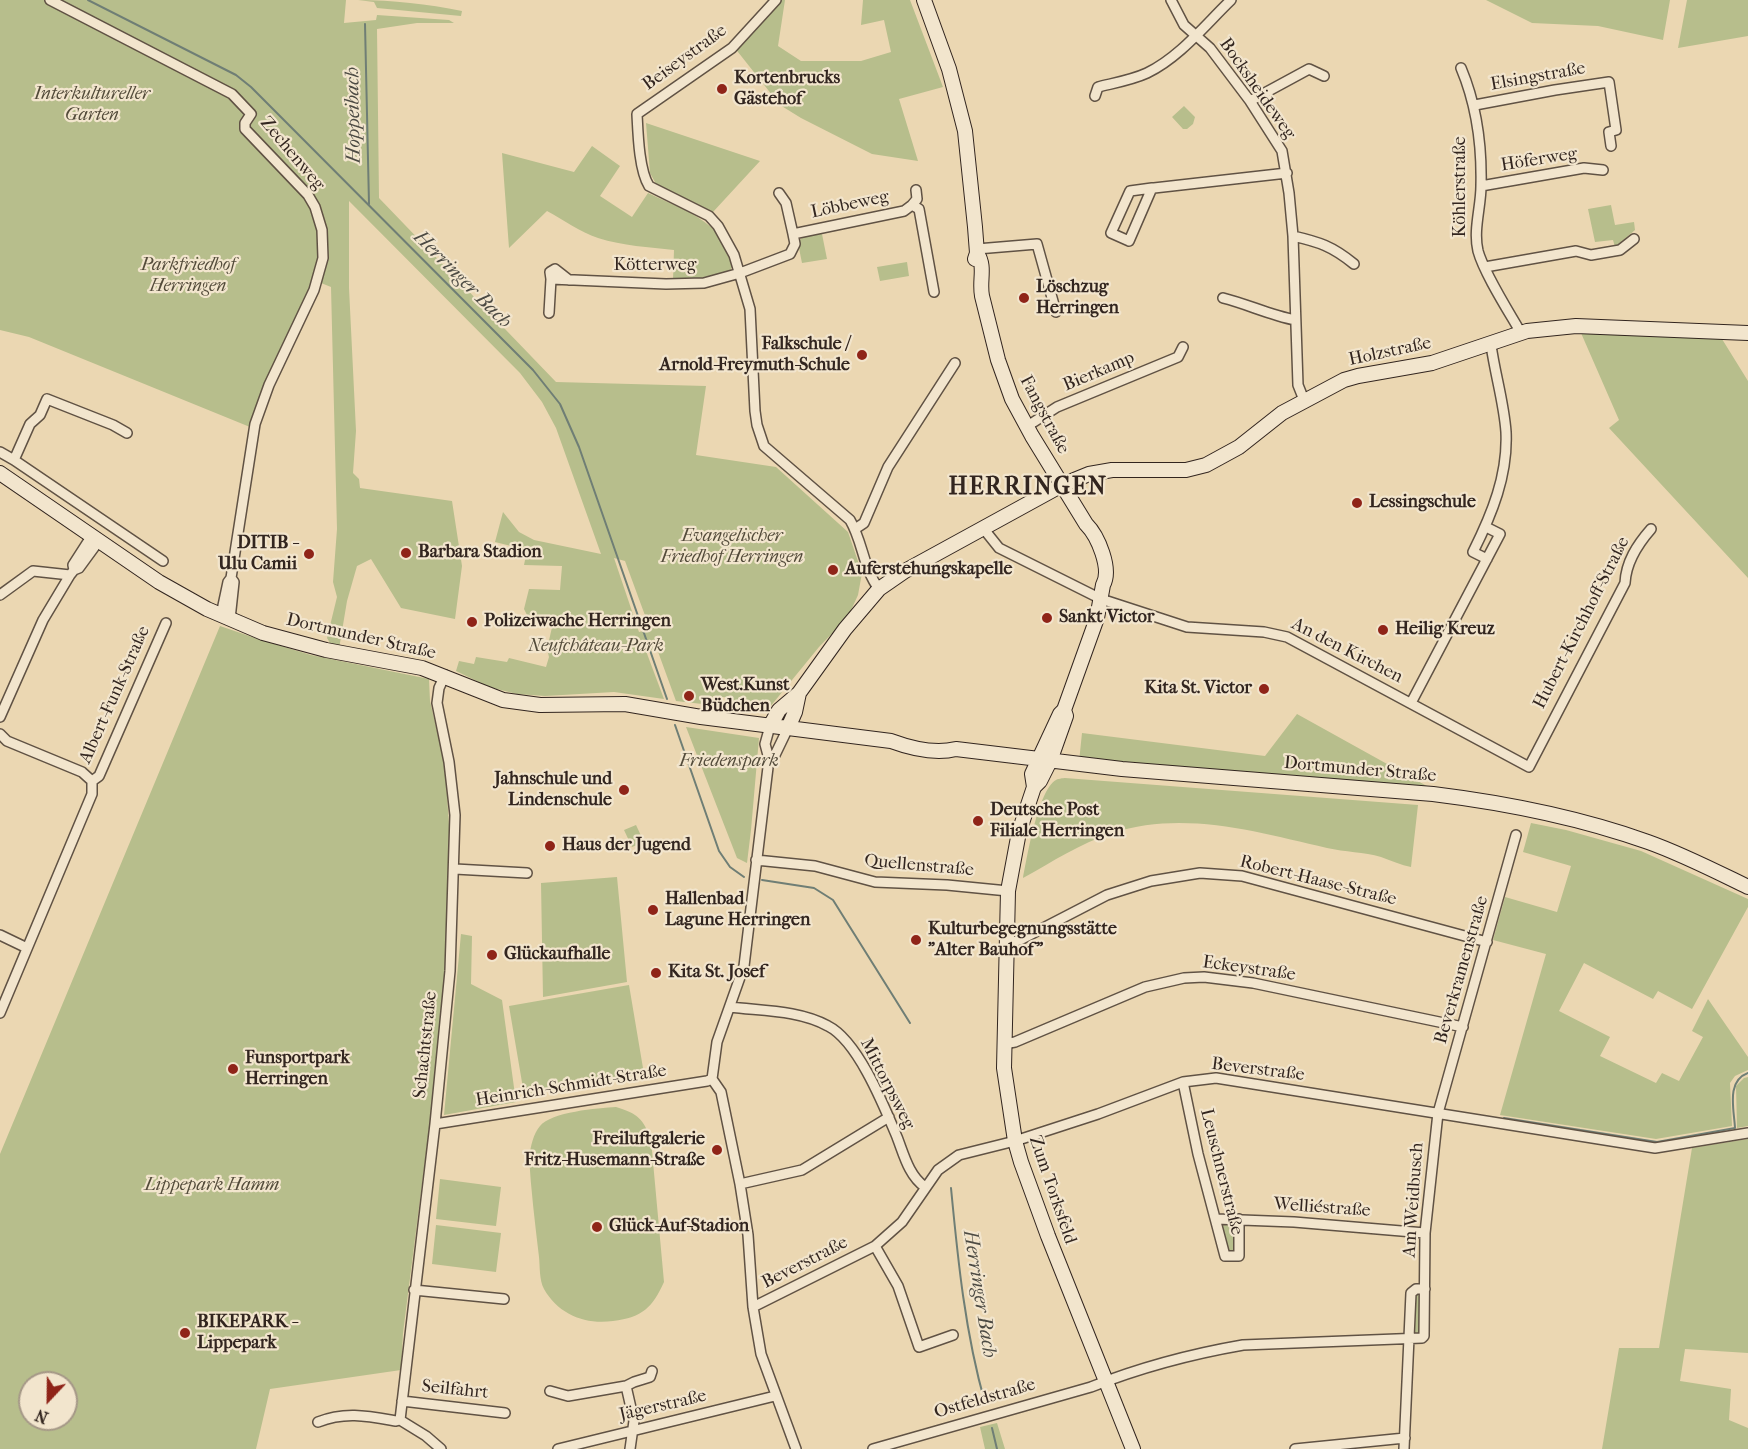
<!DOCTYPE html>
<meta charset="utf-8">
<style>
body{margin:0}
#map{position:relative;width:1748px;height:1449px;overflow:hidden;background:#ebd7b2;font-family:"IM FELL French Canon",serif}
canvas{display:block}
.north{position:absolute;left:18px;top:1371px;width:60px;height:60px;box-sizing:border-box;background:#f2e5cd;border:2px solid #a59887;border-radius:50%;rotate:202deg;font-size:16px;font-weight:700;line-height:24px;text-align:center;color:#32251f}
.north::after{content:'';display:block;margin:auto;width:21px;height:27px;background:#8f2418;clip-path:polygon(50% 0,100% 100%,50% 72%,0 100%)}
</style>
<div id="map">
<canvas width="1748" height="1449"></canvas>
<div class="north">N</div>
</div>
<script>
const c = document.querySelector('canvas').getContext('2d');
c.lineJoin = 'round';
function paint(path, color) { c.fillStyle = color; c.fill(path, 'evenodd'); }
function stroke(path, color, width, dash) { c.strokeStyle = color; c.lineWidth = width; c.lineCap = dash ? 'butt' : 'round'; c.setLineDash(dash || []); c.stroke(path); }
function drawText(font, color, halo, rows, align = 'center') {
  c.font = font + ' "IM FELL French Canon",serif'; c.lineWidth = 4.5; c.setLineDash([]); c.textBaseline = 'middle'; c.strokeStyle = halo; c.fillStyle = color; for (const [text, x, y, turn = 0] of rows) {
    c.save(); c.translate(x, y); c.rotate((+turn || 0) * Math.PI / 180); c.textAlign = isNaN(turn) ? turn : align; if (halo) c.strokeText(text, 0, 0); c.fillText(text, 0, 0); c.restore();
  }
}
paint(new Path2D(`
 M0 0H346L344 23 376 20 377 15 449 20 454 23H417L377 29 379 198 556 382 706 386 696 455 776 467 848 532 862 573 858 595 848 617 819 647 765 713 731 708 732 698 713 696 711 705 676 701 657 649 646 651 664 699 614 692 545 696 517 694 489 687 456 671 459 661 474 664 476 657 507 662 509 658 546 667 549 657 547 649 553 623 528 617 524 609 529 589 560 590 562 566 524 565 527 550 495 542 503 512 519 532 534 540 601 554 556 428 542 402 520 373 349 201V288L356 431 353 473 359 479 360 488 452 501 462 566 455 619 401 608 371 559 357 566 347 601 339 649 333 648 327 638 337 597 333 582 337 529 331 287 321 283 320 257 313 285 250 427 29 337 0 330ZM614 558 625 561 650 629 639 632Z
 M358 0C393 0 427 4 462 11L461 16 377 8 374 2Z
 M781 0H785L778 46 801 61H861L891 52 884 20 861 25 863 0H910L943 87 899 99 918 161 872 154 801 118 780 105 734 47 766 17Z
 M1486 0H1670L1663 40 1598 26 1532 23Z
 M1687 0H1748V36L1678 48Z
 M1184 106 1195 117 1193 124 1187 129H1183L1172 117Z
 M646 123 760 161 713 212 656 184 650 173Z
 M592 146 620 166 600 196 632 217 648 193C669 203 694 212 711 227 721 236 727 252 733 264L730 271 701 278 673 280 674 250C649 247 623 246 598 238 580 232 564 220 547 211L509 248 502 153 574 172Z
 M1611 205 1615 225 1634 222 1635 230 1615 247 1613 240 1595 242 1588 209Z
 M819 232 822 234 827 259 802 263C798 241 794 237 819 232Z
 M907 262 909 276 880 281 877 267Z
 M1581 333 1722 339 1748 381V578L1609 428 1619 420Z
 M220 626 261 640 311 655 429 679 430 701 445 766 451 854 445 974 431 1113 403 1333 401 1370 270 1389 256 1449H0V1154ZM30 1383H66V1419H30Z
 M1297 714 1434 790 1079 762 1082 733 1265 756Z
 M686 727 759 738 751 830 747 863 737 858Z
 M1065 778 1418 805 1411 867C1401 865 1392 861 1381 857 1364 852 1345 852 1327 848 1257 832 1184 810 1112 833 1081 843 1052 862 1023 878 1027 858 1038 790 1056 780 1056 779 1064 778 1065 778Z
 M1531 823 1566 830 1641 851 1748 899V907L1692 1009 1658 991 1653 999 1584 963 1559 1011 1610 1037 1600 1056 1656 1083 1662 1073 1679 1081 1703 1037 1692 1031 1708 999 1748 1057V1070L1735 1076 1730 1083 1732 1126 1656 1139 1500 1115 1546 954 1493 940 1505 897 1557 912 1571 866 1523 852Z
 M636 825 644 842 632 847 624 830Z
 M617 877 627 982 543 997 541 883Z
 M461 934 472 936 471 984 502 1000 516 1102 444 1115Z
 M629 985 644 1074 524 1094 509 1006Z
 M1748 1077V1126L1737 1128 1736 1086 1744 1078Z
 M616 1107C638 1114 643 1118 651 1140L664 1282C652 1308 643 1317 613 1321 585 1325 558 1314 544 1289 539 1280 540 1266 539 1257 535 1224 531 1190 529 1157 531 1146 533 1134 540 1126 551 1112 598 1108 616 1107Z
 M1748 1139V1353L1685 1349 1680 1381 1731 1389 1729 1420 1748 1428V1449H1602L1619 1348H1659L1692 1148Z
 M440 1179 501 1187 496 1226 436 1219Z
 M436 1225 501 1233 496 1272 432 1264Z
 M1222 1225 1236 1226 1235 1252H1227L1220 1226Z
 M1416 1293 1421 1294 1422 1334 1415 1332Z
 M997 1423 1005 1449H985L980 1427Z`), '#b7be8c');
stroke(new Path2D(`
 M88 0 236 75 251 87 533 370 560 404 579 447 667 699
 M365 24 369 204
 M675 725 719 851 730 867 744 877
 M762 880 814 888 833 900 910 1023
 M1504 1118 1657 1142 1735 1128C1734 1109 1726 1081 1748 1073
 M951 1188C958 1261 965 1332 985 1403
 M992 1428 997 1449`), '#6f7e75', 2);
const street = new Path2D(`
 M50 0 232 94 251 114 245 123V129L308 195 315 207 322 230 323 258 314 290 269 385 255 424 231 578 228 582 221 615
 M776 0 732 48 637 114C638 134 639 170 649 186L709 216 718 226 734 255 750 309 755 411 757 425 764 446 850 520C863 542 863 568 879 589
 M1171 0 1184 25 1210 48 1250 101 1282 151 1289 193 1293 236 1298 385 1304 400
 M1461 68C1477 106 1482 145 1481 186 1481 207 1473 230 1478 251 1484 273 1509 312 1521 333
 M1095 96 1098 87C1114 83 1132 80 1147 73 1180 57 1205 25 1231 0
 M1250 101 1309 69 1324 76
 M1475 105 1555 90 1609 82 1616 130 1609 132 1611 146
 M1481 186 1584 168 1603 170
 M1152 188 1129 241 1111 233 1130 191 1152 188H1154L1287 173
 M779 193 786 203 793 234
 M912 205 917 199 916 190
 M1293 236C1319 242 1332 246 1354 264
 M977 249 1037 244 1056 312
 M1485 267 1576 251 1591 255 1620 250 1634 239
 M551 279 550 272 555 269 569 280
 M1223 298C1247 304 1270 315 1295 320
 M549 313 551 279 666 284 704 283 740 273 790 254 795 244 793 234 904 211 912 205 919 209 934 292
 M1026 427 1057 407 1178 357 1183 347
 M0 452 14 460 163 561
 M14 460 30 424 40 415 47 399 113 425 127 433
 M983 528 999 548 1101 599 1187 627 1264 632 1287 637 1529 767 1625 583C1626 562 1637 545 1651 529
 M855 529 864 523 888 467 955 363
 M1487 559 1473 552C1492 514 1508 475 1506 432 1504 403 1495 374 1491 345
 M74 570 73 565 91 537
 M0 595 33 571 70 575
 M230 619 234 582 231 578
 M1411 703 1500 534 1486 527
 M0 717 43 620 70 575 74 570 79 568 98 542
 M770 726 765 744 769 759 744 966 717 1042 712 1079 721 1092 740 1184 748 1235 753 1307 761 1354 796 1449
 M0 734 7 741 82 772 92 781
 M769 759 775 755 788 728
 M92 781 99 776 166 623
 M756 860 815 866 875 882 947 885 1008 891
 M455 869 527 873
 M0 935 27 948
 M1008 943 1020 940 1107 895 1151 881 1200 873 1242 876 1487 942
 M730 1007C762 1011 799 1010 828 1026 858 1041 884 1106 897 1137 904 1155 909 1176 925 1187
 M0 1013 92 794V781
 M1004 1044 1015 1042 1145 987 1184 978 1204 977 1253 983 1463 1027
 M1183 1082 1198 1154 1225 1256H1239V1219
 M435 1124 707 1081 712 1079
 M740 1184 802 1170 889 1117
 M1216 1219 1294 1222 1425 1233
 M875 1246 898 1286 919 1347 953 1335
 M414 1290 504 1299
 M753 1307 875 1246 902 1222 938 1170 959 1155 1015 1141 1098 1114 1183 1082 1216 1078 1655 1148 1748 1133
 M626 1386 634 1421 630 1449
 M550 1391 568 1396 626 1386 634 1382 650 1377 652 1371
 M402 1401 505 1413
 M400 1420 435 1124 450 971 455 815 449 762 437 703 439 688 445 675
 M400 1420 426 1436 441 1449
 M318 1422C345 1411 368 1416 396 1421L400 1420
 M558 1449 775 1396
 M873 1449 1091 1387C1139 1368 1191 1354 1243 1345L1422 1338 1424 1336 1425 1233 1438 1113 1516 835
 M1295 1449 1405 1438
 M1404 1449 1411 1293 1416 1289H1425`);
const secondary = new Path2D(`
 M924 0 949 69 965 131 975 227 977 253 975 259
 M977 253C986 267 979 280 982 296L998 360 1012 399 1032 436 1086 524C1098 536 1112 569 1103 585L1097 618 1064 710 1060 714 1032 774 1034 787
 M0 473 159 582 207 609 263 633 326 650 422 668 503 700 540 705 625 704 701 717 891 741C910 748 936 754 956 749L1122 769 1433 794C1506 803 1578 817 1648 842 1682 854 1715 871 1748 887
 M1064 710 1066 716 1050 761 1040 781 1034 787 1019 832 1008 891 1004 1068 1015 1141 1021 1162 1048 1236 1133 1449
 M770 726 779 710 799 693 845 629 879 589 905 571 1062 485 1089 474 1112 470H1186L1206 465 1239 447 1282 413 1344 380 1358 376 1432 363 1527 331 1576 326 1748 333
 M788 728 795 712 799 693`);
stroke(street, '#605244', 12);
stroke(secondary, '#32251f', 16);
stroke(street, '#f2e5cd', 9);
stroke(secondary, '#f2e5cd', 14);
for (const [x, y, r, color] of [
 [722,89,6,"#8f2418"],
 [1024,298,6,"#8f2418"],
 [862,355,6,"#8f2418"],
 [1357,503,6,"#8f2418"],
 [406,553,6,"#8f2418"],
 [309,554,6,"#8f2418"],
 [833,570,6,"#8f2418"],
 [1047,618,6,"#8f2418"],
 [472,622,6,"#8f2418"],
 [1383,630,6,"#8f2418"],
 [1264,689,6,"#8f2418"],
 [689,696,6,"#8f2418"],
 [624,790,6,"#8f2418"],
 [978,821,6,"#8f2418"],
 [550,846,6,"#8f2418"],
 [653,910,6,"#8f2418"],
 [916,940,6,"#8f2418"],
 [492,955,6,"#8f2418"],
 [656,973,6,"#8f2418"],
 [233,1069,6,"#8f2418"],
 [717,1150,6,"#8f2418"],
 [597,1227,6,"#8f2418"],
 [185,1333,6,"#8f2418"]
]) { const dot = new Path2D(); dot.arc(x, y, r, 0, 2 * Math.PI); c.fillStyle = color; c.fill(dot); stroke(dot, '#f2e5cd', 2); }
drawText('18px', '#32251f', '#f2e5cd', [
 ["Beiseystraße",685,58,-36],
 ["Elsingstraße",1538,77,-10],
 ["Bocksheideweg",1257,89,55],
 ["Zechenweg",292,154,50],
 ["Höferweg",1539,160,-9],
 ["Köhlerstraße",1461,187,-90],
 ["Löbbeweg",850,205,-12],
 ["Kötterweg",655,266],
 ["Holzstraße",1390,352,-12],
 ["Bierkamp",1099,372,-23],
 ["Fangstraße",1044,415,62],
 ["Hubert-Kirchhoff-Straße",1582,623,-63],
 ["Dortmunder Straße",361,637,13],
 ["An den Kirchen",1347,651,27],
 ["Albert-Funk-Straße",115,695,-66],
 ["Dortmunder Straße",1360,770,5],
 ["Quellenstraße",919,866,5],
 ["Robert-Haase-Straße",1318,881,14],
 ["Eckeystraße",1249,969,8],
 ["Beverkramenstraße",1462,970,-74],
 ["Schachtstraße",426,1045,-84],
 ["Beverstraße",1258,1070,7],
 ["Mittorpsweg",887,1084,63],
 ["Heinrich-Schmidt-Straße",571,1086,-9],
 ["Leuschnerstraße",1221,1172,76],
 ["Zum Torksfeld",1052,1190,71],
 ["Am Weidbusch",1414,1200,-86],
 ["Welliéstraße",1322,1208,4],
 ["Beverstraße",805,1263,-27],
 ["Seilfahrt",455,1390,6],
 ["Ostfeldstraße",985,1399,-16],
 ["Jägerstraße",663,1406,-13]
]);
drawText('bold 18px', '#32251f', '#f2e5cd', [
 ["Kortenbrucks",734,79],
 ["Gästehof",734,100],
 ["Löschzug",1036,288],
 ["Herringen",1036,309],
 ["Falkschule /",850,345,"right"],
 ["Arnold-Freymuth-Schule",850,366,"right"],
 ["Lessingschule",1369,503],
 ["DITIB -",297,544,"right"],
 ["Ulu Camii",297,565,"right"],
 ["Barbara Stadion",418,553],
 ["Auferstehungskapelle",845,570],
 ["Sankt Victor",1059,618],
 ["Polizeiwache Herringen",484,622],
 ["Heilig Kreuz",1395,630],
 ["West.Kunst",701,686],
 ["Büdchen",701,707],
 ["Kita St. Victor",1252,689,"right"],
 ["Jahnschule und",612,780,"right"],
 ["Lindenschule",612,801,"right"],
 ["Deutsche Post",990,811],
 ["Filiale Herringen",990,832],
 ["Haus der Jugend",562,846],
 ["Hallenbad",665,900],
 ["Lagune Herringen",665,921],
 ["Kulturbegegnungsstätte",928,930],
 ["\"Alter Bauhof\"",928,951],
 ["Glückaufhalle",504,955],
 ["Kita St. Josef",668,973],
 ["Funsportpark",245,1059],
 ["Herringen",245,1080],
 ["Freiluftgalerie",705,1140,"right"],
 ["Fritz-Husemann-Straße",705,1161,"right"],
 ["Glück-Auf-Stadion",609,1227],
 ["BIKEPARK -",197,1323],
 ["Lippepark",197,1344]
], 'left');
drawText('italic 18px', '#534b3a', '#f2e5cd', [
 ["Interkultureller",92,95],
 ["Garten",92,116],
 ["Parkfriedhof",188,266],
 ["Herringen",188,287],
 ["Evangelischer",732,537],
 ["Friedhof Herringen",732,558],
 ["Neufchâteau-Park",596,647],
 ["Friedenspark",729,762],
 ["Lippepark Hamm",212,1186]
]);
drawText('italic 20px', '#4c4a43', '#f2e5cd', [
 ["Hoppeibach",354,115,-91],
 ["Herringer Bach",462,280,45],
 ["Herringer Bach",979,1294,81]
]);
c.letterSpacing = '1.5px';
drawText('bold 24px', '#32251f', '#f2e5cd', [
 ["HERRINGEN",1028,488]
]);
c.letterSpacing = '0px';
</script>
